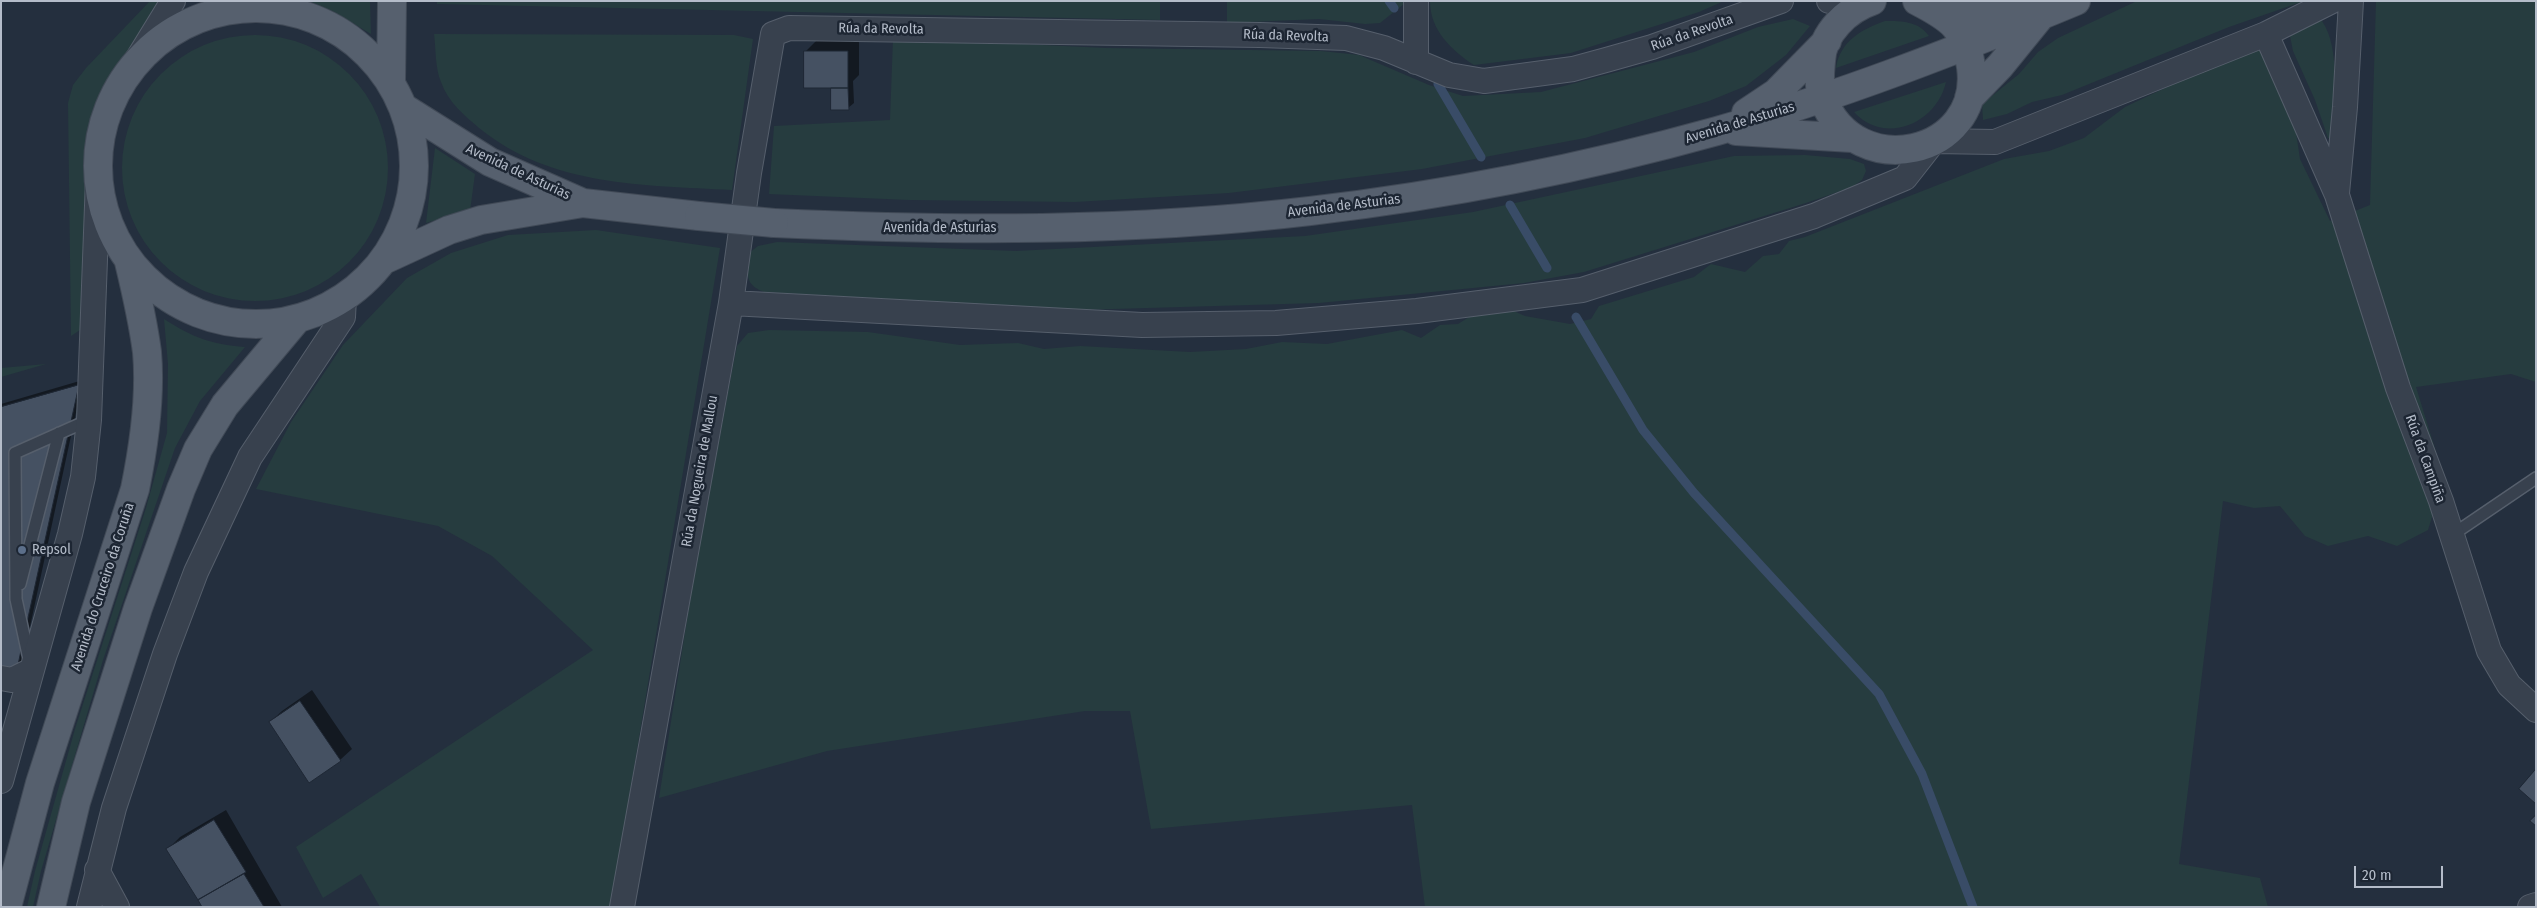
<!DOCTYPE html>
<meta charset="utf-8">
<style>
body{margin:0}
#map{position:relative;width:2537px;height:908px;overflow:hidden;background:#242f3e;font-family:"Fira Sans Condensed",sans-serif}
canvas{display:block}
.frame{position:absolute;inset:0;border:2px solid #b4bcc9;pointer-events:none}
.scale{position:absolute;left:2354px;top:866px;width:89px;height:22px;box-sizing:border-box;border:2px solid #b4bcc9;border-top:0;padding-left:6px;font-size:15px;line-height:18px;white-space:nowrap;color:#b4bcc9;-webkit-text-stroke:4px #1d2633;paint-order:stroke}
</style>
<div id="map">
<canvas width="2537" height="908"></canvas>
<div class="frame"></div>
<div class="scale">20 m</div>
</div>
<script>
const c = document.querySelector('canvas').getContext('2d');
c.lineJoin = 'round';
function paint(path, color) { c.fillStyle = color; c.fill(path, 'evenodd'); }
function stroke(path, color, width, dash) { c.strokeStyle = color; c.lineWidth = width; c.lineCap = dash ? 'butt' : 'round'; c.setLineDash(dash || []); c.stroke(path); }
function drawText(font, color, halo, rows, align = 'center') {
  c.font = font + ' "Fira Sans Condensed",sans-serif'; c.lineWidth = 5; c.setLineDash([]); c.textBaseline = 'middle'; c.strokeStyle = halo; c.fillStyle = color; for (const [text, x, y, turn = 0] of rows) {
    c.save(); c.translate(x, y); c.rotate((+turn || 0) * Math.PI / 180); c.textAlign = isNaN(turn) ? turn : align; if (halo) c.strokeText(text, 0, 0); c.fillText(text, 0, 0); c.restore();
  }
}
paint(new Path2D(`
 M150 1H162L107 81 89 136 87 173 86 326 71 336 68 103 73 85 86 68Z
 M309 1H370L371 34 332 11Z
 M437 1H1160V20L437 4Z
 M1227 1H1404V4L1380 23 1365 24 1319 19 1227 23Z
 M1430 1H1724L1699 12 1571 53 1474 65C1451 50 1430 30 1430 1Z
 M2137 1H2304L2229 27 2062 95 2032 102 2007 114 1983 120 1982 104 2019 74 2038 52 2058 38Z
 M2376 1H2536V382L2511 374 2416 387 2444 478 2428 530 2397 546 2368 536 2328 546 2305 536 2280 506 2254 508 2223 501 2179 864 2260 878 2268 907H1425L1412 805 1151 829 1130 711H1085L827 751 659 798 694 575 731 376 737 346 748 333 769 330 868 332 960 345 1018 343 1044 349 1080 346 1190 352 1246 349 1282 342 1327 344 1402 330 1421 338 1440 325 1458 324 1477 312 1507 308 1525 316 1570 324 1591 319 1599 306 1694 277 1711 264 1745 272 1763 256 1779 254 1789 241 1805 237 2004 159 2049 151 2084 138 2125 107 2247 49 2263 51 2294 119 2300 159 2330 221 2370 205Z
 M1793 19 1810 26 1786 55 1746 86 1709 101 1585 138 1422 169 1229 193 1075 202 910 200 769 194 774 126 890 120 893 38 1106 48 1321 51 1359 55 1429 85 1463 96 1541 92 1694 52 1758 27Z
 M2312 20 2322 21C2341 48 2334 105 2333 138H2328L2315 100 2293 51 2290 36 2293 29Z
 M1885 21C1902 21 1918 21 1929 36L1836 68C1840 41 1862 29 1885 21Z
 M434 34 734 35 753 39 732 190C643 185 552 187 479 128 464 115 448 102 441 82 435 68 436 49 434 34Z
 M122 168a133 133 0 1 1 266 0a133 133 0 1 1-266 0Z
 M1946 82C1937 123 1885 146 1854 112Z
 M435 148 475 174 470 211 426 223Z
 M1805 155 1850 159 1864 164 1866 171 1862 180 1852 187 1806 203 1584 272 1524 283 1319 303 1079 310 764 292C743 284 748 273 749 253L758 246 777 242 1016 251 1305 236 1473 212 1734 156Z
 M596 230 720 248 611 907H380L361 874 323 898 296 847 593 650 492 556 438 526 256 489 291 422 343 345 407 278 451 253 508 235Z
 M164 319C194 338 210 344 245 347L200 401 175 448 103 660 41 871 33 907H27L35 871 75 729 146 508 167 433 168 364Z
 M46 364 1 377V368Z`), '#263c3f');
paint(new Path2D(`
 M817 40H859V75L853 81 854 103 848 108 805 52Z
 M83 380 17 687 13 692 1 666V404Z
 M312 690 352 749 340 760 270 722 282 711Z
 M226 810 282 907H203L168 849 180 837Z`), '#0007');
stroke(new Path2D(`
 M1389 1 1394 8
 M1438 84 1481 157
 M1510 205 1547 268
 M1576 317 1643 430 1694 493 1879 694 1922 774 1973 907`), '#394c67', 9);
const building = new Path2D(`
 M804 51H848V88H804Z
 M831 88H848L849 110H831Z
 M79 385 24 636 12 694 1 669V407Z
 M300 701 341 761 309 783 269 722Z
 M2536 769V804L2519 789Z
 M2536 815V826L2530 821Z
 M214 820 246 872 198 900 166 849Z
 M244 874 264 907H202L198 900Z`);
paint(building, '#455162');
stroke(building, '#1f2835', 1);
const service = new Path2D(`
 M2452 535 2536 478
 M20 584 59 433
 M29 659 16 599 15 453 89 420`);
const minor = new Path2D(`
 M1829 1 1859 6 1863 1
 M2266 34 2337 195 2398 388 2441 501 2489 651 2509 685 2536 710
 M1416 62V1
 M130 71 173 1
 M2337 193 2345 107 2351 1
 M731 303 1142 325 1276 323 1417 311 1582 290 1814 216 1905 178 1934 141 1995 142 2266 34 2332 1
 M1 678 12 680 32 670
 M1 781 70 534 83 477 89 420 98 179
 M97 870 117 907
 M89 907 114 808 165 654 196 572 250 457 343 317 344 297
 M622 907 731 303 749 173 773 34 789 28 1260 35 1346 38 1384 48 1449 75 1484 81 1573 69 1606 60 1652 47 1781 1
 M2530 907 2536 905`);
const primary = new Path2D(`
 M1872 1C1848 9 1822 33 1821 61 1820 73 1818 87 1823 99 1856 184 1983 155 1971 67 1966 28 1950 18 1917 1
 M98 166a158 158 0 1 1 316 0a158 158 0 1 1-316 0Z
 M1946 16 2032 15
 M391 83 392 1
 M1969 98 2000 66 2039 18
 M404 108 490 162 583 203
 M1746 113 1776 93 1827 41
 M1736 131 1852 138
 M774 223C952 231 1132 232 1310 211 1447 195 1584 168 1717 131 1839 96 1958 50 2076 1
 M384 260 449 230 481 220 583 203 699 216
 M7 907 40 783 135 489C144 445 151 397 147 352 143 322 136 291 129 262
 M51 907 76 802 138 608 181 489 198 449 225 405 297 319`);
stroke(service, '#565f6c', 14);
stroke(minor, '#565f6c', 26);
stroke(primary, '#414a57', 30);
stroke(service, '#38414e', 11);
stroke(minor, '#38414e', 24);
stroke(primary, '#56606e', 28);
const primaryBridge = new Path2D(`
 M699 216 774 223`);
stroke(primaryBridge, '#414a57', 30, []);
stroke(primaryBridge, '#56606e', 28);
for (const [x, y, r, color] of [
 [22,550,5,"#5c6f8a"]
]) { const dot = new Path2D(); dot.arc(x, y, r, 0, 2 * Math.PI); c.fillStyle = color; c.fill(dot); stroke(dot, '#1d2633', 2); }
drawText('14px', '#b4bcc9', '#1d2633', [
 ["Rúa da Revolta",881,29,1],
 ["Rúa da Revolta",1692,33,-19],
 ["Rúa da Revolta",1286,36,2],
 ["Avenida de Asturias",1740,123,-17],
 ["Avenida de Asturias",518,172,25],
 ["Avenida de Asturias",1344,206,-7],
 ["Avenida de Asturias",940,228],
 ["Rúa da Campiña",2425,459,70],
 ["Rúa da Nogueira de Mallou",700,471,-80],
 ["Avenida do Cruceiro da Coruña",103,587,-72]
]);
drawText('14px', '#b4bcc9', '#1d2633', [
 ["Repsol",32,550]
], 'left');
</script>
